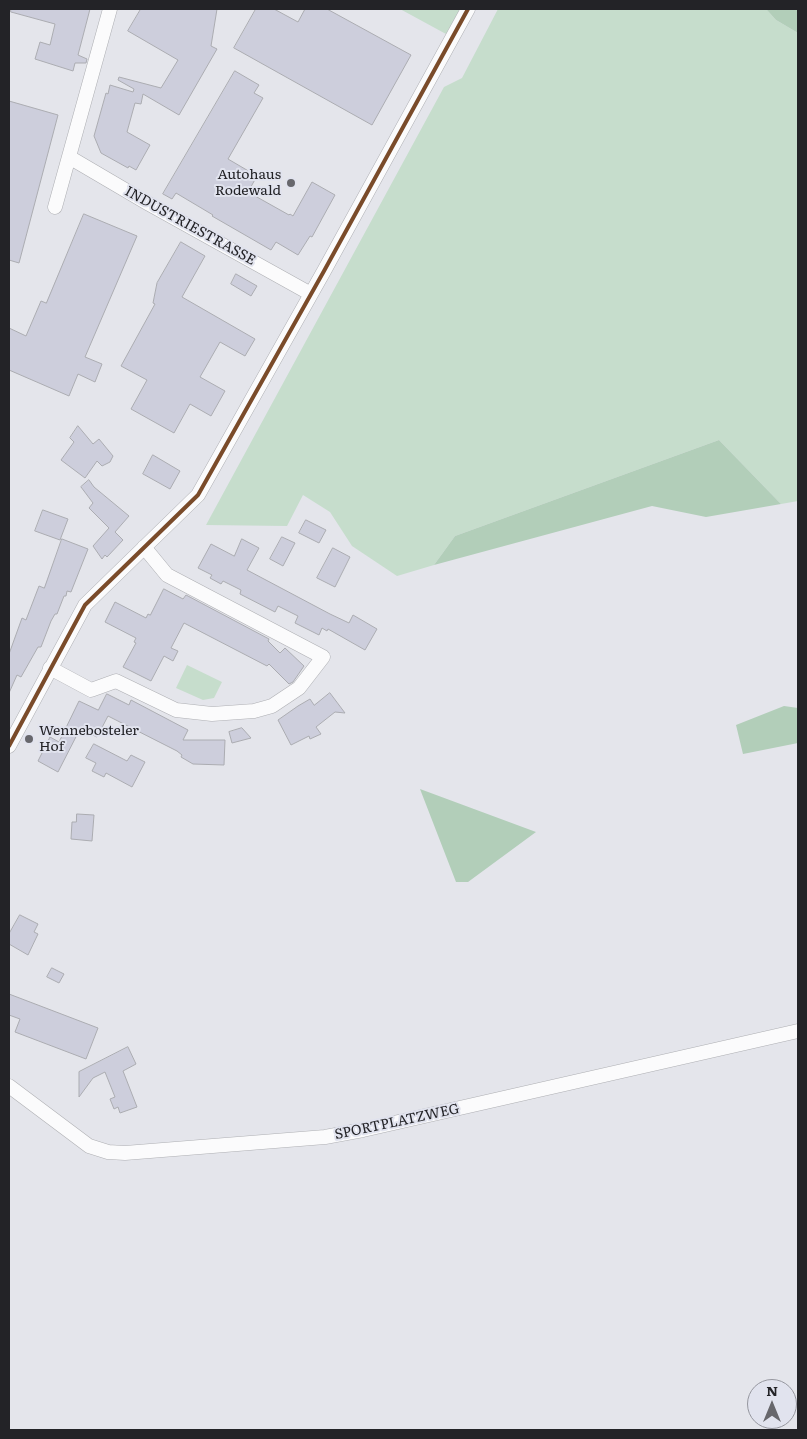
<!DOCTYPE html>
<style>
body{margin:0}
#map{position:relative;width:807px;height:1439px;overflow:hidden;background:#e4e5eb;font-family:Literata,serif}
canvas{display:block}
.frame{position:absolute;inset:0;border:10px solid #232327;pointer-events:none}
.north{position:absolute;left:747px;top:1379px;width:50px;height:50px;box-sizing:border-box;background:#e1e3ee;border:1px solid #95969e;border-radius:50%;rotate:0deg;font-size:14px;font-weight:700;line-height:20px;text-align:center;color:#232327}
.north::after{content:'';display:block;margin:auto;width:18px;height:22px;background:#67676c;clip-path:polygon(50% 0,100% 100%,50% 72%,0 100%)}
</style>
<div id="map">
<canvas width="807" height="1439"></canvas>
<div class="frame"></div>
<div class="north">N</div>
</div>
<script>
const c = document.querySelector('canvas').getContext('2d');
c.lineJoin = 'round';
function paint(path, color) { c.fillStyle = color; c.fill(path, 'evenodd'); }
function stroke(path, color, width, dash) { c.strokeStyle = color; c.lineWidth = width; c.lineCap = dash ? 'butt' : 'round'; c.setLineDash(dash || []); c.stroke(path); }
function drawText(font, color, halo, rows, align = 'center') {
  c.font = font + ' Literata,serif'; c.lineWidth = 4; c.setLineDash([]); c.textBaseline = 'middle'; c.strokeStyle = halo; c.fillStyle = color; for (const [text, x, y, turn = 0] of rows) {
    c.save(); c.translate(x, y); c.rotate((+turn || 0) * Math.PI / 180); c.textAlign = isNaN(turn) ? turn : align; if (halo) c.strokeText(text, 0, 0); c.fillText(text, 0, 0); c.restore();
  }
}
paint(new Path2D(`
 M400 9H460L446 34Z
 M498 9H766L776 20 798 33V501L781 504 719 440 455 536 434 565 397 576 352 546 330 512 303 495 287 526 206 525 444 87 462 78Z
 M187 665 222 682 214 698 203 700 176 688Z`), '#c6ddcc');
paint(new Path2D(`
 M766 9H798V33L776 20Z
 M719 440 781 504 706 517 652 506 434 565 455 536Z
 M784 706 798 708V743L743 754 736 725Z
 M420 789 536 832 468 882H456Z`), '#b2ceb9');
const building = new Path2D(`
 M11 9H90L78 55 87 59 86 63H75L73 71 35 59 40 42 50 45 55 24 11 12Z
 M141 9H217L211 46 217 49 179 115 143 94 141 104 135 103 127 132 150 145 136 170 129 166 128 168 101 153 94 136 106 93 108 94 110 85 133 92 134 89 118 80 119 77 161 88 178 60 128 31Z
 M256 9H274L298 22 305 9H327L411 55 372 125 234 48Z
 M235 71 259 85 254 93 263 98 228 159 257 176 248 192 289 215 290 214 293 216 312 182 335 195 312 237 310 236 298 255 276 242 271 250 212 216 213 215 176 193 172 199 163 194Z
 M9 101 58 115 19 263 9 260Z
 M84 214 137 236 85 357 102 364 95 382 78 374 69 396 9 370V328L26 336 41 301 46 303Z
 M181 242 205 256 182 297 255 339 245 356 220 342 200 377 225 391 211 416 190 404 174 433 131 409 147 380 121 366 155 304 153 303 157 283Z
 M236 274 257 286 251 296 231 284Z
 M78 426 93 444 99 439 113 456 110 462 102 466 97 461 85 478 61 460 74 442 70 438Z
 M153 455 180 471 170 489 143 474Z
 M89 480 94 487 129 516 115 532 123 540 107 557 105 555 102 559 93 546 109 528 89 508 93 503 81 487Z
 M43 510 68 519 60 540 35 531Z
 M306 520 326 530 319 543 299 533Z
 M282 537 295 543 283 566 270 559Z
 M62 539 88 549 71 592 67 591 66 596H64L57 614H55L51 621 41 647H38L21 677 17 675 9 693V654L22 618 26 620 39 586 44 588Z
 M242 539 259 548 247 570 330 614 349 623 353 615 377 629 365 650 328 629 327 631 322 628 319 635 295 623 298 616 278 606 275 612 240 594 241 590 223 581 221 584 210 578 212 575 198 568 211 544 234 556Z
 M333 548 350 557 335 587 317 578Z
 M164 589 183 599 186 595 269 639 268 641 280 653 285 648 304 666 293 682 289 684 269 664 267 666 184 623 171 648 178 651 173 661 164 656 151 681 123 667 136 643 134 642 136 638 105 622 115 602 146 618 148 614 150 615Z
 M330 693 345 713 335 712 316 727 321 734 310 739 309 736 291 745 278 720 298 706 310 699 314 705Z
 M107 694 129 705 131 700 188 730 183 740H225L224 765 193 764 181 757 182 755 177 751 108 716 97 737 80 729 58 772 38 761 50 737 59 742 79 701 98 710Z
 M242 728 251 738 232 743 229 732Z
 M94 744 127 761 131 755 145 762 132 787 106 773 104 777 92 771 96 763 86 758Z
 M77 814 94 815 92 841 71 839 72 822H76Z
 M20 915 38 924 34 932 38 934 28 955 9 944V934Z
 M52 968 64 974 59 983 47 977Z
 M9 994 98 1028 86 1059 15 1032 20 1019 9 1015Z
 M128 1047 136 1064 123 1071 137 1107 120 1113 118 1107 114 1109 110 1099 115 1097 105 1072 93 1078 79 1097V1072Z`);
paint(building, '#cdcedc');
stroke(building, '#abacb1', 1);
const minor = new Path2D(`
 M69 157 149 204 311 294
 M55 207 110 9
 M50 668 91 690 116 681 176 710 212 714 254 711 272 706 299 688 323 657 167 575 144 547
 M9 746 85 605 198 495 324 271 468 9
 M9 1086 89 1146 108 1152 125 1153 325 1137 363 1130 798 1031`);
stroke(minor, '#aeafb3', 15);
stroke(minor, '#fbfbfc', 14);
stroke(new Path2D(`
 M9 746 85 605 198 495 324 271 468 9`), '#7a4b2a', 4);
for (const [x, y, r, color] of [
 [291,183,5,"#67676c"],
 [29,739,5,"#67676c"]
]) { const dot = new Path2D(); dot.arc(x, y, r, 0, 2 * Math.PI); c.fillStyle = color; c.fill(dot); stroke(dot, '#e1e3ee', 2); }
drawText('14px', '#232327', '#e1e3ee', [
 ["Autohaus",281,175],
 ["Rodewald",281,191],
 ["Wennebosteler",39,731,"left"],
 ["Hof",39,747,"left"]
], 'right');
drawText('14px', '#232327', '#e1e3ee', [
 ["INDUSTRIESTRASSE",190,226,29],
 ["SPORTPLATZWEG",397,1122,-12]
]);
</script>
